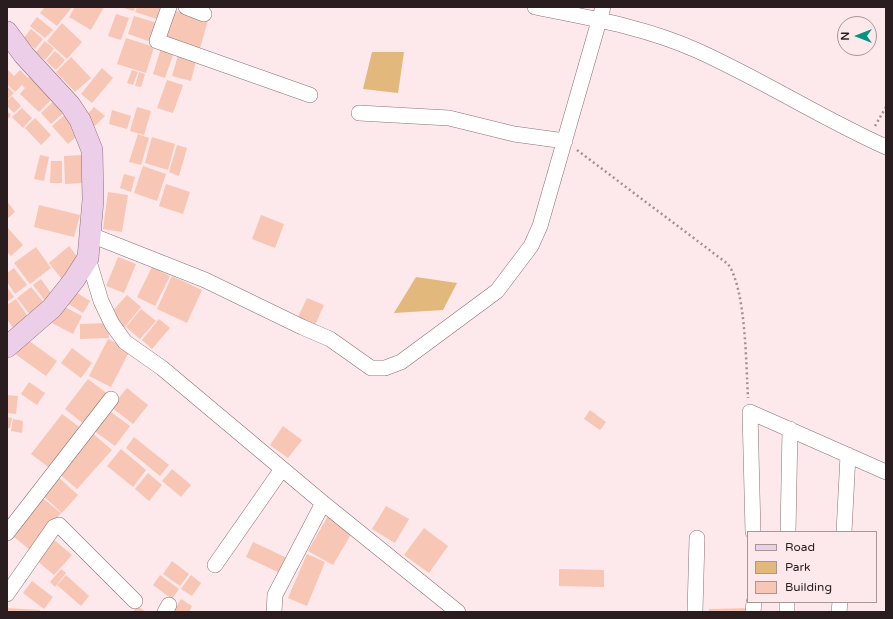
<!DOCTYPE html>
<style>
body{margin:0}
#map{position:relative;width:893px;height:619px;overflow:hidden;background:#fde8eb;font-family:"Varela Round",sans-serif}
canvas{display:block}
.frame{position:absolute;inset:0;border:8px solid #291d1f;pointer-events:none}
.legend{position:absolute;left:747px;top:531px;width:130px;height:72px;box-sizing:border-box;background:#fde8eb;border:1px solid #a89799;margin:0;padding:5px 7px;list-style:none;font-size:12px;color:#291d1f}
.legend li{display:flex;align-items:center;gap:8px;height:20px}
.legend b{width:20px;border:1px solid #a89799}
.north{position:absolute;left:837px;top:16px;width:40px;height:40px;box-sizing:border-box;background:#fde8eb;border:1px solid #a89799;border-radius:50%;rotate:270deg;font-size:11px;font-weight:700;line-height:16px;text-align:center;color:#291d1f}
.north::after{content:'';display:block;margin:auto;width:14px;height:18px;background:#049481;clip-path:polygon(50% 0,100% 100%,50% 72%,0 100%)}
</style>
<div id="map">
<canvas width="893" height="619"></canvas>
<div class="frame"></div>
<ul class="legend">
<li><b style="height:5px;background:#edcee9"></b>Road</li>
<li><b style="height:11px;background:#e2b87c"></b>Park</li>
<li><b style="height:11px;background:#f7c6b4"></b>Building</li>
</ul>
<div class="north">N</div>
</div>
<script>
const c = document.querySelector('canvas').getContext('2d');
c.lineJoin = 'round';
function paint(path, color) { c.fillStyle = color; c.fill(path, 'evenodd'); }
function stroke(path, color, width, dash) { c.strokeStyle = color; c.lineWidth = width; c.lineCap = dash ? 'butt' : 'round'; c.setLineDash(dash || []); c.stroke(path); }
paint(new Path2D(`
 M372 52H404L398 93 363 89Z
 M416 277 457 283 443 310 394 313Z`), '#e2b87c');
paint(new Path2D(`
 M45 7H72L57 26 40 13Z
 M75 7H104L91 30 69 17Z
 M120 7H135L134 11Z
 M137 7H161L157 19 135 12Z
 M173 10 208 20 200 48 165 38Z
 M116 14 129 18 121 40 108 36Z
 M134 16 157 23 151 42 128 34Z
 M37 17 53 30 45 38 30 26Z
 M62 23 82 42 67 59 47 41Z
 M31 29 43 39 35 49 23 39Z
 M126 38 154 47 146 73 117 64Z
 M45 41 54 49 45 60 36 52Z
 M161 48 174 52 165 78 153 74Z
 M55 51 65 60 56 70 46 61Z
 M179 52 197 57 191 81 172 76Z
 M71 57 91 78 75 92 56 72Z
 M102 68 113 78 92 103 81 94Z
 M8 70 14 76 20 70 28 78 30 76 53 98 39 112 20 94 25 88 22 85 15 92 7 84Z
 M132 70 138 72 133 85 127 83Z
 M139 72 145 74 141 87 135 86Z
 M167 80 183 85 173 113 157 108Z
 M7 86 14 93 7 100Z
 M12 96 21 106 14 113 7 106V101Z
 M58 97 69 108 51 124 41 113Z
 M94 107 105 116 95 126 85 117Z
 M137 107 151 111 144 135 130 131Z
 M22 108 32 118 23 128 12 117Z
 M112 110 131 116 127 129 109 124Z
 M7 111 11 115 7 120Z
 M68 112 84 130 68 144 52 126Z
 M35 118 51 135 41 145 25 128Z
 M138 134 149 138 141 165 129 162Z
 M152 137 175 144 168 170 145 163Z
 M177 145 187 148 179 176 169 172Z
 M40 155 49 157 44 181 34 179Z
 M83 155 84 183 65 184 64 156Z
 M51 161H62V183H50Z
 M143 166 166 174 157 201 134 193Z
 M124 174 135 177 131 192 120 188Z
 M166 184 190 192 183 214 159 206Z
 M108 192 128 195 122 232 103 229Z
 M7 201 15 212 7 219Z
 M39 205 80 215 74 237 34 227Z
 M261 215 284 224 275 248 252 239Z
 M7 227 23 245 11 256 7 252Z
 M69 246 83 264 65 283 49 263Z
 M36 247 51 268 30 284 14 263Z
 M118 257 136 264 124 293 106 286Z
 M152 267 170 276 155 306 137 297Z
 M14 268 27 285 15 294 7 282V273Z
 M172 276 202 290 187 323 157 309Z
 M41 279 56 300 49 306 33 285Z
 M7 287 14 297 7 302Z
 M31 287 46 305 32 317 17 298Z
 M74 291 90 301 83 313 67 303Z
 M127 295 141 307 124 328 109 315Z
 M307 298 324 305 315 325 298 317Z
 M16 299 30 320 14 330 7 319V305Z
 M61 305 82 316 73 334 52 323Z
 M141 309 156 321 140 339 126 327Z
 M159 319 170 328 152 349 142 340Z
 M108 323 109 338 80 339V324Z
 M25 338 57 361 46 376 14 353Z
 M108 339 130 350 111 387 89 376Z
 M72 348 92 363 81 378 61 363Z
 M88 379 109 395 85 425 65 409Z
 M29 382 45 393 37 405 21 394Z
 M127 388 148 405 133 424 111 407Z
 M7 395 18 396 16 414 7 413Z
 M108 410 130 426 115 446 93 430Z
 M590 410 606 422 600 430 584 419Z
 M62 414 82 429 52 470 31 454Z
 M7 417 12 418 10 428H7Z
 M13 419 23 421 22 433 11 431Z
 M283 426 302 440 288 458 270 445Z
 M91 432 112 450 77 489 57 472Z
 M134 437 169 465 160 476 126 448Z
 M121 449 146 470 133 487 107 466Z
 M172 469 191 485 181 497 162 481Z
 M148 473 162 485 149 501 135 489Z
 M57 476 78 495 62 513 41 494Z
 M40 496 61 513 30 550 9 533Z
 M386 506 409 519 395 543 372 529Z
 M328 516 353 531 333 565 308 551Z
 M424 528 448 546 429 573 404 555Z
 M53 539 72 555 54 575 35 559Z
 M253 542 289 559 282 574 246 557Z
 M307 554 325 562 307 606 288 598Z
 M172 561 189 574 180 586 163 574Z
 M61 569 66 573 55 587 50 582Z
 M559 569 604 570V587L559 586Z
 M66 575 89 596 81 606 57 585Z
 M160 575 179 589 172 599 153 585Z
 M191 575 201 583 192 596 181 589Z
 M32 581 53 597 44 609 23 593Z
 M181 599 192 606 189 612H173Z
 M137 606 146 612H133Z
 M7 608 40 610V612H7Z
 M750 608V612H709V609Z`), '#f7c6b4');
const street = new Path2D(`
 M169 7 157 41 310 95
 M186 7 204 14
 M535 7C590 18 645 27 696 50 761 79 821 118 886 147
 M359 113 449 118 514 134 565 141
 M91 235 205 280 302 327 330 339 371 368H385L401 362 497 291 531 246 540 226 603 7
 M88 258 101 301 112 324 125 342 162 368 323 503 458 612
 M753 532 750 412 886 472
 M788 532 790 429
 M844 532 848 455
 M7 533 111 399
 M215 565 282 469
 M7 594 54 527 59 525 135 601
 M165 612 169 605
 M274 612 275 595 323 503
 M695 612 697 538
 M753 612 754 602
 M787 612V602
 M839 612 840 602`);
const secondary = new Path2D(`
 M7 32 24 55 70 105 80 120 92 150 93 200 88 258 74 280 52 308 7 347`);
stroke(street, '#8d6f74', 16);
stroke(secondary, '#8d6f74', 22);
stroke(new Path2D(`
 M875 126 886 107
 M577 150 728 264C746 289 746 365 748 398`), '#a29194', 2.5, [2, 3]);
stroke(street, '#fff', 15);
stroke(secondary, '#edcee9', 21);
</script>
